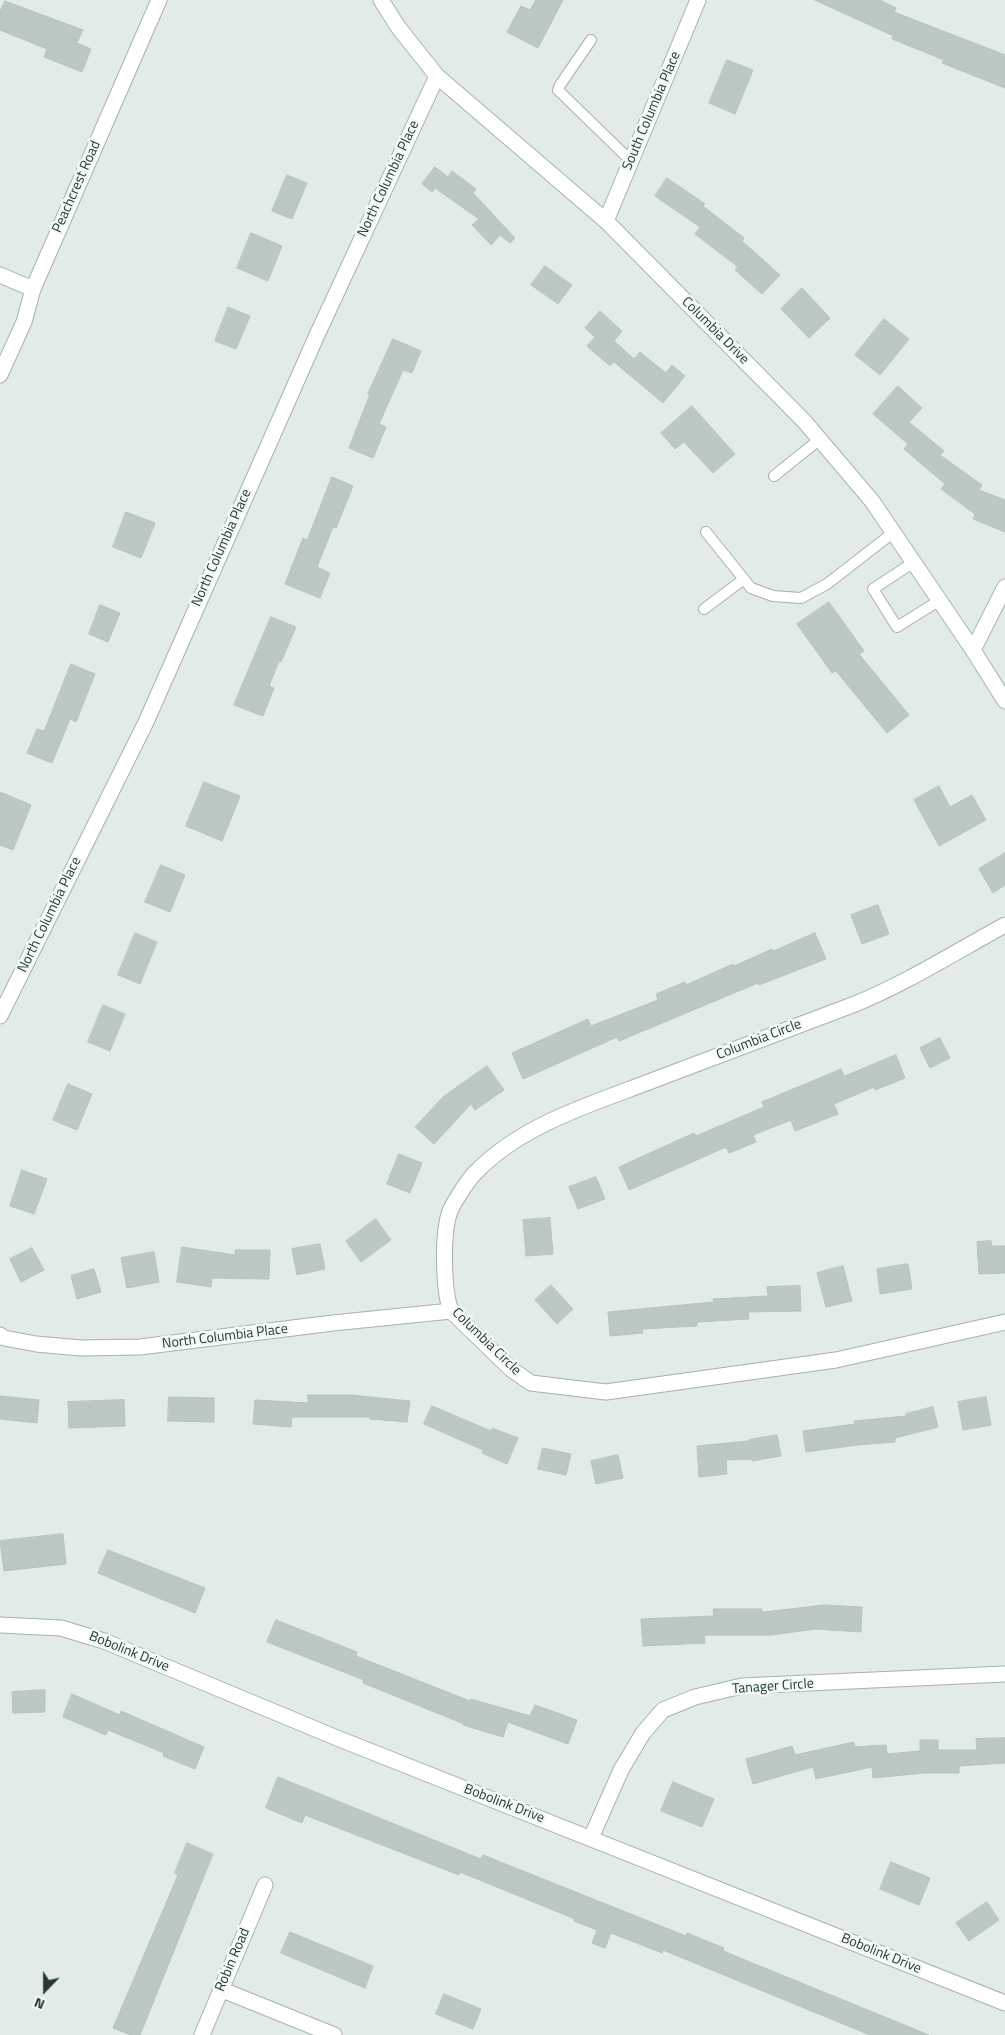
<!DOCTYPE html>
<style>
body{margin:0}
#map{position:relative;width:1005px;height:2035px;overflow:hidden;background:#e2ebe7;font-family:"Titillium Web",sans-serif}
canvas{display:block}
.north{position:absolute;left:20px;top:1965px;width:50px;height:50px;-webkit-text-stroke:4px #f2f8f5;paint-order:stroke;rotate:202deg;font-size:14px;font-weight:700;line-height:20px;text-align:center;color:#243a35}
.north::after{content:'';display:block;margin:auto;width:18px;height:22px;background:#243a35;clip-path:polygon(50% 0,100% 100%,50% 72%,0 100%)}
</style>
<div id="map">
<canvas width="1005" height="2035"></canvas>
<div class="north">N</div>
</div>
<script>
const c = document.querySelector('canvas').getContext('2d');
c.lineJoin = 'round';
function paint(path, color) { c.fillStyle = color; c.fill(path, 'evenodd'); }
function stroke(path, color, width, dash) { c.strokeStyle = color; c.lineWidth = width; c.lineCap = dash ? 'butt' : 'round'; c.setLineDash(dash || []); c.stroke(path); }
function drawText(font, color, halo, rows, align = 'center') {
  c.font = font + ' "Titillium Web",sans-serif'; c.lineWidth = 5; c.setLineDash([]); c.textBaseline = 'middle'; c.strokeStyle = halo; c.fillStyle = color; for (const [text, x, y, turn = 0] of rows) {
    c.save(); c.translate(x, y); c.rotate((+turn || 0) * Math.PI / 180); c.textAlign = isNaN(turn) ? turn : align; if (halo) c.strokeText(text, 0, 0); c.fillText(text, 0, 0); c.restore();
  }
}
const building = new Path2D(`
 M536 0H563L538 48 507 32 521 6 530 10Z
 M815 0H880L896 8 894 12 1005 55V88L942 63 944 60 892 39 893 36Z
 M5 1 83 30 77 43 91 49 82 72 44 57 47 49 0 30V12Z
 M727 60 753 70 735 114 709 103Z
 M435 167 448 177 452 171 476 189 473 193 515 238 510 243 500 235 491 245 472 225 479 219 435 188 432 192 422 184Z
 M287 175 307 183 292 219 272 211Z
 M667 178 705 204 703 206 744 238 742 241 780 275 762 294 735 270 738 267 695 234 700 227 655 196Z
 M251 233 282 246 268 281 237 268Z
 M545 266 572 285 558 304 531 285Z
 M802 288 830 318 809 338 781 309Z
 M228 307 250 316 236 349 215 341Z
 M600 311 622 331 614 341 634 359 640 352 666 373 672 365 685 376 663 403 614 362 610 366 587 346 595 337 585 328Z
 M884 319 909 339 880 375 855 355Z
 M393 339 421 351 412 373 403 370 379 424 386 427 373 458 349 448 370 394H368Z
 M898 386 922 408 909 422 944 451 940 455 982 485 979 490 1005 500V532L973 519 975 514 941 489 945 484 904 449 908 444 873 414Z
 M692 406 735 454 713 473 684 442 675 449 661 433Z
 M332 477 353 486 336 528 333 527 317 567 330 573 320 598 285 584 303 538 307 540Z
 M126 512 155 523 141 558 113 547Z
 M829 602 864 651 859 654 909 715 887 733 836 671 832 673 797 624Z
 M100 605 120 613 108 642 89 634Z
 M271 617 296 627 281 662 279 661 269 686 274 688 263 716 234 705Z
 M71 664 95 674 76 722 70 719 52 763 27 753 37 729 44 731Z
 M204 782 240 796 222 841 186 826Z
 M939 786 950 807 972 795 986 820 939 846 914 800Z
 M0 792 31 805 13 850 0 845Z
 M1005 853V885L993 893 979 869Z
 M161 865 185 875 170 912 145 902Z
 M878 905 889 934 862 944 851 915Z
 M135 933 157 942 140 984 118 975Z
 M815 933 826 959 759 985 758 983 619 1041 617 1037 523 1079 512 1053 588 1019 591 1026 658 1000 656 994 685 982 686 985 733 964 734 966 772 949 773 951Z
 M103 1005 125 1014 110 1051 88 1042Z
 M940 1038 950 1058 930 1068 920 1048Z
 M896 1055 905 1078 875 1090 874 1087 834 1104 838 1114 795 1131 791 1120 753 1135 756 1142 729 1153 726 1147 629 1190 619 1167 694 1133 696 1136 764 1107 762 1102 841 1069 844 1076Z
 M487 1066 504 1090 475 1110 471 1104 434 1144 415 1127 443 1097Z
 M68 1084 92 1094 77 1130 53 1120Z
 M399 1154 422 1163 410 1193 387 1184Z
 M22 1170 47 1179 34 1214 10 1206Z
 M596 1177 605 1199 578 1209 569 1187Z
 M550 1218 553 1254 526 1256 523 1220Z
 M376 1219 391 1240 361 1262 346 1241Z
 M991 1241 992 1246H1005V1273L979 1274 977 1242Z
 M320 1244 325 1269 297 1275 292 1249Z
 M182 1247 235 1255V1250H270L269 1279 212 1278 211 1287 177 1282Z
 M32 1248 44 1270 21 1282 10 1259Z
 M154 1252 159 1282 127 1288 121 1258Z
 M908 1264 912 1289 880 1294 877 1269Z
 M843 1266 852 1301 826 1307 817 1273Z
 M94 1269 101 1292 77 1299 71 1276Z
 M551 1285 573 1309 557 1324 535 1300Z
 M800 1286 801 1311 748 1312 749 1319 697 1322V1326L642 1329 643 1333 610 1336 608 1312 714 1302 713 1299 768 1296 767 1287Z
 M308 1395H351L410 1401 407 1422 370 1419V1417H292L291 1427 253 1424 255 1400 308 1403Z
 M1 1396 39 1400 37 1423 0 1419Z
 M169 1397 214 1398V1422L168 1421Z
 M986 1397 991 1425 963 1430 958 1402Z
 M124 1400 125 1426 69 1428 68 1402Z
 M432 1406 491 1431 492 1428 518 1438 507 1464 482 1453 483 1450 424 1424Z
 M933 1407 938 1427 895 1438V1442L857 1445 806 1452 803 1431 855 1424 854 1421 906 1416V1414Z
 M777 1435 781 1456 752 1461V1459L726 1460 727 1474 699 1477 697 1446 749 1441V1440Z
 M543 1448 571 1454 566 1475 538 1469Z
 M618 1455 623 1478 596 1484 591 1461Z
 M63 1534 66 1564 4 1571 0 1541Z
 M108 1550 205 1588 195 1613 98 1573Z
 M824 1605 862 1607 861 1632 816 1629 771 1635H704L705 1643 643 1646 641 1619 714 1616 713 1609H762V1612Z
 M276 1620 357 1652 356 1656 470 1701 471 1699 530 1716 535 1705 577 1720 568 1744 508 1722 503 1737 463 1725 464 1724 363 1683 364 1680 267 1642Z
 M45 1690V1712L13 1713 12 1692Z
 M72 1694 120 1715 121 1711 204 1747 195 1769 163 1756 164 1753 108 1730 106 1735 63 1717Z
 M1005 1738V1763L959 1766V1773H924L873 1778 872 1767 816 1779 813 1767 753 1784 746 1759 792 1746 795 1755 854 1742 855 1747 886 1745 887 1754 920 1751V1740H938V1750H977L976 1739Z
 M278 1777 481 1859 483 1855 686 1936 687 1933 724 1948 723 1951 929 2035H870L663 1950 662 1953 611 1933 605 1948 592 1943 597 1930 574 1921 575 1919 460 1872 459 1875 305 1815 302 1823 266 1808Z
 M673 1782 714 1799 702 1827 661 1811Z
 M187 1843 213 1854 140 2035H131L113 2028 178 1875 175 1873Z
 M891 1862 930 1878 919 1905 880 1889Z
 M987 1902 999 1920 969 1941 956 1923Z
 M290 1932 373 1966 365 1988 281 1953Z
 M444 1994 481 2009 473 2029 436 2014Z`);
paint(building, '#bbc8c3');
stroke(building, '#b5c4be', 1);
const service = new Path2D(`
 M591 40 560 85 558 90 631 161
 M774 476 820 439
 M706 532 751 588 773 596 801 598 827 584 894 532
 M914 562 873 589 897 627 940 600
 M704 609 744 579`);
const minor = new Path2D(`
 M606 221 698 0
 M0 275 33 289
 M973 650 1005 587
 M1005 925C957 951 905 984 855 1004 788 1030 721 1055 654 1080 592 1104 522 1124 475 1173 468 1180 454 1202 450 1211 442 1233 443 1290 451 1311L511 1369 531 1383 606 1392 836 1360 1005 1322
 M0 1016 146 722 317 335 437 76
 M0 1335 4 1338 36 1344 81 1348 140 1347 333 1323 451 1311
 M0 1625 61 1628 104 1641 337 1738 1005 2003
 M591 1838 621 1770 643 1733 663 1710 695 1697 742 1686 1005 1674
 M220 1989 334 2035
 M202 2035 265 1885`);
const tertiary = new Path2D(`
 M0 375 24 322 33 289 159 0`);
const secondary = new Path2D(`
 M381 0 398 27 437 76 606 221 804 421 872 501 973 650 1005 701`);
stroke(service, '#a5b2ae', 12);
stroke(minor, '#a5b2ae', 17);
stroke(tertiary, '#a5b2ae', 17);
stroke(secondary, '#a2b6af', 17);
stroke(service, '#fff', 10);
stroke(minor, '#fff', 15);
stroke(tertiary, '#fff', 15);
stroke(secondary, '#fff', 15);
drawText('14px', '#243a35', '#f2f8f5', [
 ["South Columbia Place",652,111,-67],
 ["North Columbia Place",389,179,-65],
 ["Peachcrest Road",77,187,-66],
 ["Columbia Drive",715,331,45],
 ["North Columbia Place",222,548,-66],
 ["North Columbia Place",50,915,-64],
 ["Columbia Circle",759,1040,-21],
 ["North Columbia Place",225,1337,-7],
 ["Columbia Circle",486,1342,44],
 ["Bobolink Drive",129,1652,22],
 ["Tanager Circle",773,1687,-4],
 ["Bobolink Drive",504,1804,21],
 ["Bobolink Drive",881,1954,22],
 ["Robin Road",233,1960,-67]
]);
</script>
